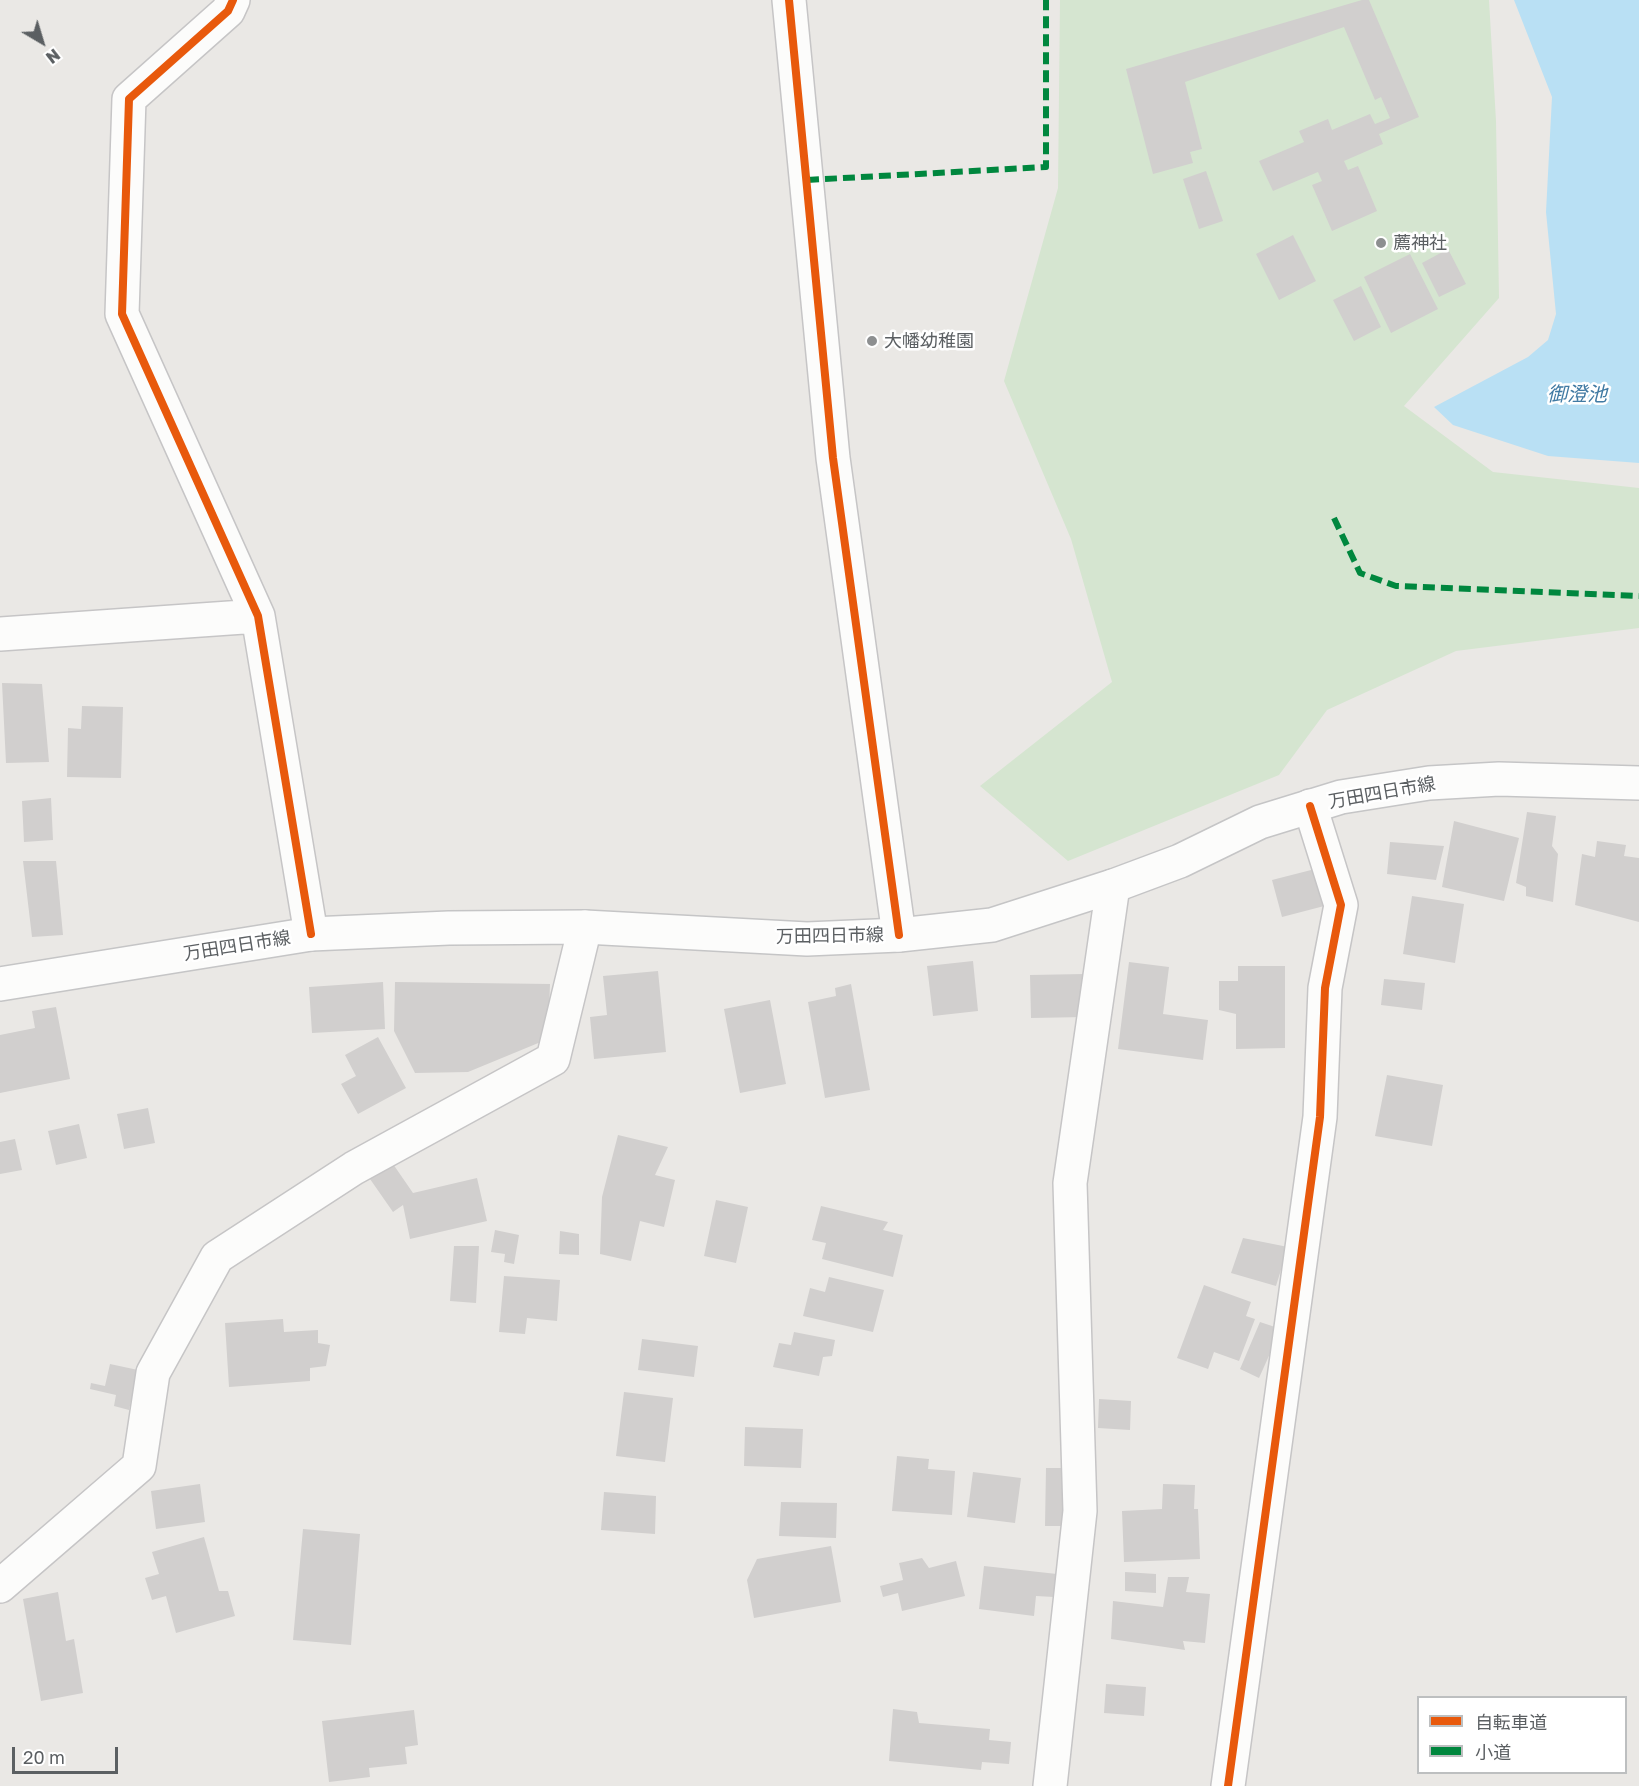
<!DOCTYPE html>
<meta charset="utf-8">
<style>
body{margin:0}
#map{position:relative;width:1639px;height:1786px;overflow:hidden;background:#eae8e5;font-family:"Golos Text","Noto Sans JP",sans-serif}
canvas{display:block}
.legend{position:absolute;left:1417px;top:1696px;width:210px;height:78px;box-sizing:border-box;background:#fff;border:2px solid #bdbfc0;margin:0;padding:8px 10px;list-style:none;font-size:18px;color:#5b5f62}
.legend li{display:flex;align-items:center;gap:12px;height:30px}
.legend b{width:30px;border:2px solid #bdbfc0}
.north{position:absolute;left:12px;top:12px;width:60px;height:60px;-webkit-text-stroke:4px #fff;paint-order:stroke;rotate:142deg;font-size:16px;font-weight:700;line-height:24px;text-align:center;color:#5b5f62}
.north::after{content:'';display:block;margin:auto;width:21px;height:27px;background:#5b5f62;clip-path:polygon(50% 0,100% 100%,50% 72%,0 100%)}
.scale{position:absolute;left:12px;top:1747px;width:106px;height:27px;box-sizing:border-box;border:3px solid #5b5f62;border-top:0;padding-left:8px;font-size:18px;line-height:21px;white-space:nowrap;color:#5b5f62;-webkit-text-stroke:4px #fff;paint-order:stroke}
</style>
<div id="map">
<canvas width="1639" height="1786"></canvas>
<ul class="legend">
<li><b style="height:8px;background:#e8590c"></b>自転車道</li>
<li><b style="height:8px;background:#00873e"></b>小道</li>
</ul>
<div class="north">N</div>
<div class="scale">20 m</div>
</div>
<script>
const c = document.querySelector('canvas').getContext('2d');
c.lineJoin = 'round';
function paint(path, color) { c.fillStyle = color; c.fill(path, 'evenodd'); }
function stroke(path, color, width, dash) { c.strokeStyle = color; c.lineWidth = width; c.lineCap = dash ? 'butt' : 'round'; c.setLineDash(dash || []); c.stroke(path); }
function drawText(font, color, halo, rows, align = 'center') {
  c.font = font + ' "Golos Text","Noto Sans JP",sans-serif'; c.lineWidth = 5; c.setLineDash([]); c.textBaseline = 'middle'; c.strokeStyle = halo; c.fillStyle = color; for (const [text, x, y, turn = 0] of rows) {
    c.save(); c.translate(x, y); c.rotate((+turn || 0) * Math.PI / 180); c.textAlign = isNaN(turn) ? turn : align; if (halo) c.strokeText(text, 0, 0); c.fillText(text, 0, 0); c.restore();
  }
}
paint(new Path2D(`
 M1060 0H1489L1496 121 1499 298 1404 406 1493 472 1639 488V628L1456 651 1327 710 1279 775 1068 861 980 786 1112 682 1071 539 1004 381 1058 188Z`), '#d5e5d0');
paint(new Path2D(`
 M1514 0H1639V463L1548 456 1453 425 1434 407 1528 357 1548 340 1556 314 1546 212 1552 97Z`), '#b9e0f4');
paint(new Path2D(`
 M1362 0H1369L1419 117 1379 134 1383 144 1344 161 1348 170 1358 166 1377 211 1332 231 1312 185 1322 181 1318 172 1273 191 1259 161 1304 142 1299 131 1328 119 1332 130 1370 114 1375 124 1390 118 1381 97 1375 100 1344 27 1185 82 1202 149 1190 152 1193 163 1153 174 1126 69Z
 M1206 171 1223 221 1199 229 1183 179Z
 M1293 235 1316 281 1279 300 1256 254Z
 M1448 249 1466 284 1439 297 1422 263Z
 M1410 254 1438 309 1391 333 1364 277Z
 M1361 286 1381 327 1354 341 1333 300Z
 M2 683 42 684 49 762 6 763Z
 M82 706 123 707 121 778 67 777 68 728 81 729Z
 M51 798 53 840 24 842 22 801Z
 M1527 812 1556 816 1552 846 1558 854 1553 902 1526 896V887L1516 883Z
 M1454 821 1519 838 1504 901 1442 887Z
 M1597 841 1626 845 1624 856 1639 858V922L1575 905 1582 854 1595 857Z
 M1390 842 1444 846 1436 880 1387 874Z
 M23 861H56L63 935 32 937Z
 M1319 868 1328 905 1282 917 1272 880Z
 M1412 896 1464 904 1455 963 1403 954Z
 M973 961 978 1011 933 1016 927 966Z
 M1129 962 1169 967 1163 1014 1208 1020 1203 1060 1118 1049Z
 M1238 966H1285V1048L1236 1049V1014L1219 1010V981H1238Z
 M658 971 666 1052 594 1059 590 1017 607 1015 603 976Z
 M1084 974 1085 1017 1031 1018 1030 975Z
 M1384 979 1425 983 1422 1010 1381 1005Z
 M383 982 385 1029 312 1033 309 987Z
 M395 982 550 984 548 1039 468 1072 415 1073 394 1031Z
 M851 984 870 1090 825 1098 808 1002 836 996 835 988Z
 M770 1000 786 1084 740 1093 724 1009Z
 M56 1007 70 1079 0 1093V1035L35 1028 32 1011Z
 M378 1037 406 1088 358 1114 341 1084 356 1076 345 1055Z
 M1387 1075 1443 1085 1432 1146 1375 1136Z
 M148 1108 155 1143 124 1149 117 1114Z
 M79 1124 87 1158 56 1165 48 1131Z
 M618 1135 668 1147 655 1175 675 1180 664 1227 640 1221 631 1261 600 1254 602 1197Z
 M15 1139 22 1170 0 1174V1142Z
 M393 1164 413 1193 477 1178 487 1221 410 1239 403 1205 393 1212 370 1179Z
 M716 1200 748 1207 736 1263 704 1256Z
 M821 1206 888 1222 883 1230 903 1235 893 1277 822 1259 826 1243 812 1240Z
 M495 1230 519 1235 514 1264 504 1262 505 1254 491 1252Z
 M560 1231 579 1234V1255L559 1254Z
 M1243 1238 1288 1247 1276 1286 1231 1273Z
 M454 1246H479L476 1303 450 1301Z
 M504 1276 560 1280 557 1321 527 1318 525 1334 499 1332Z
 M829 1277 884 1290 873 1332 803 1316 810 1288 825 1292Z
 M1204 1285 1251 1302 1246 1316 1255 1319 1239 1361 1214 1352 1208 1369 1177 1358Z
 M283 1319 284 1332 318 1330V1343L330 1345 326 1366 310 1368V1381L229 1387 225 1323Z
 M1260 1322 1281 1329 1259 1378 1240 1369Z
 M794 1332 835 1340 832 1356 823 1357 819 1376 773 1367 779 1343 791 1345Z
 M642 1339 698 1346 694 1377 638 1370Z
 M110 1364 138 1370 129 1410 114 1406 116 1395 90 1389 91 1383 105 1386Z
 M624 1392 673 1398 665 1462 616 1456Z
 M1099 1399 1131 1401 1130 1430 1098 1428Z
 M745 1427 803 1429 801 1468 744 1466Z
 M897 1456 929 1459 928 1469 955 1471 952 1515 892 1511Z
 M1046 1468H1064L1063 1526H1045Z
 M973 1472 1021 1478 1015 1523 967 1517Z
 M200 1484 205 1522 156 1529 151 1491Z
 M1163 1484 1195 1485 1194 1509H1198L1200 1559 1124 1562 1122 1511 1162 1509Z
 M604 1492 656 1496 655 1534 601 1530Z
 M781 1502 837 1503 836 1538 779 1536Z
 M303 1529 360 1534 351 1645 293 1640Z
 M204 1537 219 1591H228L235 1616 176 1633 166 1596 152 1600 145 1578 159 1574 152 1552Z
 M831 1546 841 1602 754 1618 747 1580 757 1559Z
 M922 1558 929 1568 956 1561 965 1596 902 1611 898 1593 883 1597 880 1586 903 1580 899 1563Z
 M984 1566 1057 1574 1054 1597 1036 1596 1034 1616 979 1609Z
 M1125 1572 1156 1574V1593L1125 1591Z
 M1168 1577H1189L1186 1592 1210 1594 1205 1643 1183 1641 1185 1650 1111 1639 1113 1601 1163 1607Z
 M58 1592 66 1641 74 1639 83 1693 41 1701 23 1599Z
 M1106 1684 1146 1687 1144 1716 1104 1713Z
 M893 1709 917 1712 919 1723 990 1729 989 1740 1011 1742 1009 1764 982 1762 981 1770 889 1761Z
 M414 1710 418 1745 405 1747 407 1764 369 1768 370 1777 329 1782 322 1721Z`), '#d1cfce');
const street = new Path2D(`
 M233 0 228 11 129 99 122 314 258 616 311 934
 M789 0 833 458 899 935
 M0 634 258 616
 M0 1586 139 1466 153 1373 217 1257 354 1168 553 1059 585 927
 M1050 1786 1080 1511 1070 1183 1113 886
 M1228 1786 1320 1117 1325 988 1341 905 1310 806`);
const secondary = new Path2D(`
 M0 984 311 934 449 928 585 927 807 939 899 935 992 925 1113 886 1180 861 1260 822 1341 797 1429 783 1499 779 1639 783`);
stroke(street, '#c6c5c6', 36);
stroke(secondary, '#c5c5c6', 36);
stroke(street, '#fcfcfb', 33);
stroke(secondary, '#fcfcfb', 33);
stroke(new Path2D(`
 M807 180 1046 167V0
 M1334 518 1360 573 1396 586 1639 596`), '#00873e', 6, [12, 6]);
stroke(new Path2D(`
 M233 0 228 11 129 99 122 314 258 616 311 934
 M789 0 833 458 899 935
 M1228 1786 1320 1117 1325 988 1341 905 1310 806`), '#e8590c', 8);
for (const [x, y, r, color] of [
 [1381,243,6,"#8d8f90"],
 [872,341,6,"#8d8f90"]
]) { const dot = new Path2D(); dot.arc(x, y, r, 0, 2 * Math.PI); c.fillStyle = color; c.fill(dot); stroke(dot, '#fff', 2); }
drawText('18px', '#5b5f62', '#fff', [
 ["薦神社",1393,243],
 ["大幡幼稚園",884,341]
], 'left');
drawText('18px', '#5b5f62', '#fff', [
 ["万田四日市線",1382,793,-10],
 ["万田四日市線",830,936,-1],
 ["万田四日市線",237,946,-9]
]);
drawText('italic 20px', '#407aa3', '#fff', [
 ["御澄池",1577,395]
]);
</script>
